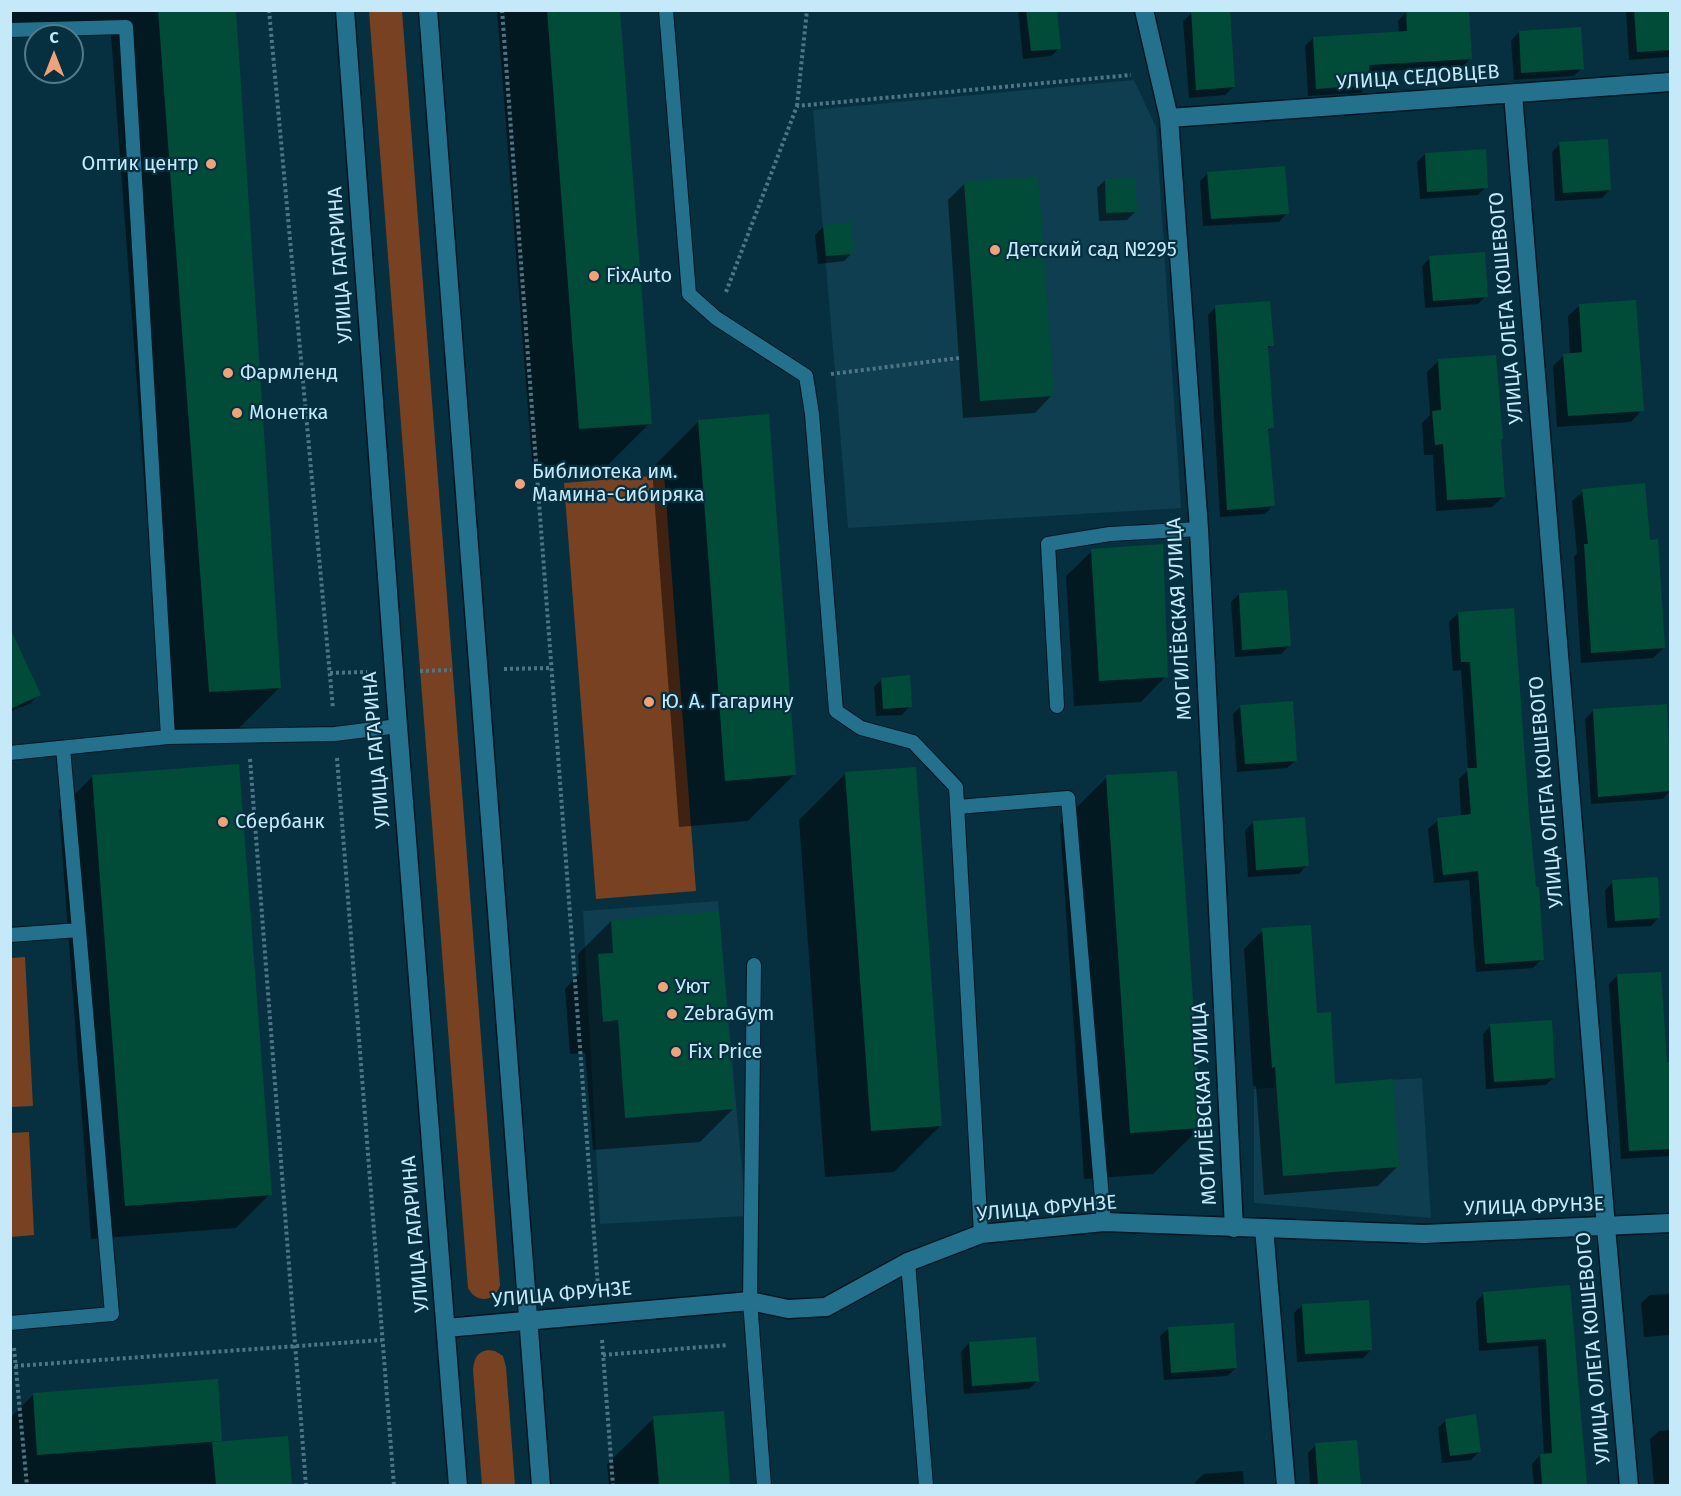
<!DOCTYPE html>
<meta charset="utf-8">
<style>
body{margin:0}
#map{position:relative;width:1681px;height:1496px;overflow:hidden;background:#06303f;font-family:"Fira Sans",sans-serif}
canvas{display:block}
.frame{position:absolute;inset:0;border:12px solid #c6e9fa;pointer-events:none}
.north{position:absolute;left:24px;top:24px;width:60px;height:60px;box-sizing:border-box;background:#06303f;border:2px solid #537a8a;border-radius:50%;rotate:0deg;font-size:16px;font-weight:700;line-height:24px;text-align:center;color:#c6e9fa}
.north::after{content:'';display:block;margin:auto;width:21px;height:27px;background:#f0a279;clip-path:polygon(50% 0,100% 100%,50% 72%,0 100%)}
</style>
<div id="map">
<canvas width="1681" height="1496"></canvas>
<div class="frame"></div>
<div class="north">С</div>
</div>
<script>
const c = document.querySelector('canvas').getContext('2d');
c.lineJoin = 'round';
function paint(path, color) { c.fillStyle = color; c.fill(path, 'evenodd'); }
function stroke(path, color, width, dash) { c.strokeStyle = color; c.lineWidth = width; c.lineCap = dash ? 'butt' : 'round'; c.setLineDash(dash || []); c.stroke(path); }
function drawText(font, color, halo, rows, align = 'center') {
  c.font = font + ' "Fira Sans",sans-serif'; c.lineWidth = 4.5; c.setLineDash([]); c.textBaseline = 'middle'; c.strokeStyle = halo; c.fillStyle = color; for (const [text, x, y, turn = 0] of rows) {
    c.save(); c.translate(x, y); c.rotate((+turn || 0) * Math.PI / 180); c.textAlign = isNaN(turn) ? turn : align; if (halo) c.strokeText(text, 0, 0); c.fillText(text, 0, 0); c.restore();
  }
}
paint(new Path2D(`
 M1134 80 1156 127 1181 508 848 528 813 110Z
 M718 901 746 1216 600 1224 583 911Z
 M1422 1078 1431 1218 1254 1203V1089Z`), '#0e3e4f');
paint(new Path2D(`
 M369 11H402L500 1285C496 1302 476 1304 468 1288Z
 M664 475 696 891 596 899 564 483Z
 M25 957 33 1106 11 1107V958Z
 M29 1132 34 1235 11 1237V1133Z
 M488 1350 495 1351 503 1356 506 1367 515 1485H482L473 1370C474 1360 476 1352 488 1350Z`), '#784122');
paint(new Path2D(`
 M10 10H234L280 687 233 734 163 738 110 22 10 27Z
 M497 10H618L650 423 603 470 533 475Z
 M1018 10H1056L1060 48 1051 56 1023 59Z
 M1626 10H1670V57L1629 60Z
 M1406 12 1470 59 1462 67 1368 72 1369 84 1361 93 1308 96 1305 46 1313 38 1399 33 1398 21Z
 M1192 13 1234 87 1225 95 1189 98 1183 21Z
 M1519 32 1582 68 1574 76 1514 80 1511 41Z
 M1560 144 1610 189 1602 198 1555 201 1552 152Z
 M1425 154 1486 187 1478 195 1420 199 1417 162Z
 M1208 173 1287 213 1279 222 1203 226 1200 181Z
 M1105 180 1135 212 1127 220 1099 221 1097 188Z
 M965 183 1052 395 1035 413 963 418 948 200Z
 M823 227 852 253 844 261 818 264 815 235Z
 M1430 258 1486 296 1478 304 1425 308 1422 266Z
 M1580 305 1642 410 1631 422 1557 427 1553 366 1564 355H1570L1568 316Z
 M1216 307 1272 345 1267 351 1272 428 1267 433 1273 506 1265 514 1220 517 1208 315Z
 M1439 360 1504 496 1492 507 1436 511 1433 455H1424L1422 423 1430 415 1427 372Z
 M699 421 795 774 748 821 679 827 652 468Z
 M1583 491 1649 541 1664 648 1653 658 1581 663 1574 557 1577 553 1572 501Z
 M1092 551 1166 676 1141 702 1074 706 1066 576Z
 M1239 594 1289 646 1281 654 1235 657 1231 602Z
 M1458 613 1534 888 1542 959 1533 968 1476 972 1469 880 1434 883 1428 829 1438 820 1461 817 1459 779 1468 770 1461 670 1453 671 1449 622Z
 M10 677 39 694 31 703 10 712Z
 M882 679 910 706 902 715 876 716 874 687Z
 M1241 706 1296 760 1287 768 1237 772 1233 714Z
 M1665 706 1670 791 1663 799 1591 804 1585 719 1593 711Z
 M846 773 941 1125 894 1172 825 1177 799 820Z
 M93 776 270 1194 236 1228 91 1239 59 810Z
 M1107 777 1200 1128 1153 1174 1084 1179 1060 824Z
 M1254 822 1307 865 1299 874 1248 877 1245 830Z
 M1613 882 1659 917 1651 926 1607 928 1605 890Z
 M611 921 734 1108 700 1142 593 1150 585 1053 570 1054 565 989 579 974 578 954Z
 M1263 930 1316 1014 1334 1085 1398 1166 1378 1186 1264 1195 1256 1086H1253L1244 949Z
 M1617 976 1665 1063H1670V1156L1621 1159 1609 984Z
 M1491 1025 1554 1077 1546 1085 1486 1089 1483 1034Z
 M1569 1287 1586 1486H1534L1532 1464 1540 1455H1544L1538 1346 1479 1351 1476 1302 1484 1293Z
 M1670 1294V1335L1644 1337 1641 1303 1650 1295Z
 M1302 1305 1371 1350 1363 1358 1297 1362 1294 1313Z
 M1169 1328 1236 1368 1227 1376 1164 1380 1160 1336Z
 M969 1343 1037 1381 1029 1389 964 1394 961 1352Z
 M33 1395 221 1440 218 1443 287 1438 290 1486H10V1418Z
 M723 1413 728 1486H609L607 1464 654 1418Z
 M1446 1420 1479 1452 1471 1460 1442 1463 1438 1428Z
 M1670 1430V1486H1654L1650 1439 1659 1431Z
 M1356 1442 1359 1486H1310L1308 1453 1316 1445Z
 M1243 1471 1244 1486H1196L1195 1482 1204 1474Z`), '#0007');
paint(new Path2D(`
 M158 10H236L281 688 209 692Z
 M547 10H620L652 424 579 429Z
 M1026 10H1057L1061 49 1031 51Z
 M1191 10H1230L1235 87 1196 90Z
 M1406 10H1469L1472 59 1369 65 1370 85 1316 89 1313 37 1407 31Z
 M1634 10H1671V50L1637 52Z
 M1581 27 1584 69 1521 73 1519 31Z
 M1608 139 1611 190 1563 193 1559 142Z
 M1486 149 1488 188 1427 192 1425 153Z
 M1285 166 1289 214 1211 219 1207 172Z
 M1038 176 1054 396 980 401 964 182Z
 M1135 178 1137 212 1106 213 1105 179Z
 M851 222 854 254 826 256 823 225Z
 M1485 252 1488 297 1433 301 1429 256Z
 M1636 300 1644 411 1568 416 1563 354 1582 352 1579 304Z
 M1270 301 1274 346H1268L1274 428 1268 429 1275 506 1227 510 1215 305Z
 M1496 355 1503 439H1501L1505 497 1447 500 1443 444 1435 445 1432 411 1441 410 1438 359Z
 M769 414 796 775 725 781 698 420Z
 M1645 483 1650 540 1658 539 1665 648 1591 653 1584 544H1588L1582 489Z
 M1163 544 1168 677 1099 681 1091 549Z
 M1287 590 1291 646 1242 650 1239 593Z
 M1514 608 1529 813 1536 887H1539L1544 960 1485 964 1478 871 1443 875 1437 818 1471 814 1467 768H1477L1470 662H1461L1458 612Z
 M10 628 41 695 10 709Z
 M910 675 912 707 883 709 881 678Z
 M1293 701 1297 761 1245 764 1240 705Z
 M1667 704 1671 791 1598 797 1593 709Z
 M239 764 272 1195 125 1206 92 775Z
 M916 767 942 1126 871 1131 845 772Z
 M1177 771 1202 1128 1130 1133 1106 775Z
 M1305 817 1309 866 1256 870 1253 821Z
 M1658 877 1660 918 1615 921 1612 880Z
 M719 911 735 1109 625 1118 618 1020 603 1022 598 954 613 953 611 920Z
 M1311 925 1317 1013 1331 1012 1335 1084 1393 1079 1399 1167 1283 1176 1275 1067 1272 1068 1262 928Z
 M1661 972 1667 1062H1671V1149L1629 1151 1617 974Z
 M1552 1020 1555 1078 1494 1082 1490 1024Z
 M1570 1285 1587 1485H1542L1540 1454 1552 1453 1546 1339 1487 1343 1483 1292Z
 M1369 1300 1372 1350 1305 1354 1302 1304Z
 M1234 1323 1237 1368 1171 1373 1168 1327Z
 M1036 1337 1039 1381 972 1386 969 1342Z
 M218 1379 222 1441 37 1455 33 1393Z
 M724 1411 730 1485H659L653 1416Z
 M1476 1414 1481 1452 1450 1456 1445 1419Z
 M288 1436 292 1485H216L212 1442Z
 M1357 1440 1361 1485H1318L1315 1443Z`), '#004c38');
const lane = new Path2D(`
 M666 10 689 294 716 318 806 376 812 414 836 711 861 728 913 742 956 787 981 1234
 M10 30 126 27 168 737
 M1057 706 1048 544 1110 534 1199 529
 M10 753 168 737 335 734 398 726
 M957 807 1068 798 1104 1222
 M10 935 79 930 63 748
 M754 965 750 1301 764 1486
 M908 1262 926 1486
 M10 1323 112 1314 79 930`);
const street = new Path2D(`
 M1144 10 1169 118 1199 529 1234 1228
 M1513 94 1606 1227 1629 1486
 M1169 118 1670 82
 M1264 1228 1286 1486`);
const secondary = new Path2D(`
 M345 10 398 726 458 1486
 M428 10 541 1486
 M446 1328 750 1301 788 1309 826 1307 908 1262 981 1234 1104 1222 1424 1234 1670 1223`);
stroke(lane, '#011620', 16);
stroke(street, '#011620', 21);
stroke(secondary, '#011620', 21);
stroke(new Path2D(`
 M269 10 333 709
 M502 10 598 1287
 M797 106 807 10
 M726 292 797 106 1131 75
 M831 374 959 358
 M504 669 551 668
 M420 671 451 670
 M330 673 367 672
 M337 758 394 1486
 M250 759 306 1486
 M602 1340 613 1486
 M14 1348 27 1486
 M603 1355 728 1345
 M15 1366 382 1340`), '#4e7585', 4, [3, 3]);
stroke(lane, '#24718e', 14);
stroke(street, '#24718e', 18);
stroke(secondary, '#24718e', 18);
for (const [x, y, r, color] of [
 [211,164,6,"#f0a279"],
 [995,250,6,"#f0a279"],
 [594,276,6,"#f0a279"],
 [228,373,6,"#f0a279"],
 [237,413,6,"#f0a279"],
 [520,484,6,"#f0a279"],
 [649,702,6,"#f0a279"],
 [223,822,6,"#f0a279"],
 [663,987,6,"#f0a279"],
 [672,1014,6,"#f0a279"],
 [676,1052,6,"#f0a279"]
]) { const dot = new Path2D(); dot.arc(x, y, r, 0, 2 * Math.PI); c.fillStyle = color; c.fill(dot); stroke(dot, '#06303f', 2); }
drawText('20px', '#c6e9fa', '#06303f', [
 ["УЛИЦА СЕДОВЦЕВ",1418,78,-4],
 ["УЛИЦА ГАГАРИНА",341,265,-94],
 ["УЛИЦА ОЛЕГА КОШЕВОГО",1507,308,-95],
 ["МОГИЛЁВСКАЯ УЛИЦА",1180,619,-93],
 ["УЛИЦА ГАГАРИНА",377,750,-95],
 ["УЛИЦА ОЛЕГА КОШЕВОГО",1547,792,-95],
 ["МОГИЛЁВСКАЯ УЛИЦА",1205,1104,-93],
 ["УЛИЦА ФРУНЗЕ",1534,1207,-2],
 ["УЛИЦА ФРУНЗЕ",1047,1209,-5],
 ["УЛИЦА ГАГАРИНА",416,1234,-95],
 ["УЛИЦА ФРУНЗЕ",562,1295,-5],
 ["УЛИЦА ОЛЕГА КОШЕВОГО",1594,1348,-95]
]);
drawText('20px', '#c6e9fa', '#06303f', [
 ["Оптик центр",199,164,"right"],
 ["Детский сад №295",1007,250],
 ["FixAuto",606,276],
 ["Фармленд",240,373],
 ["Монетка",249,413],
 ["Библиотека им.",532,472],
 ["Мамина-Сибиряка",532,495],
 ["Ю. А. Гагарину",661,702],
 ["Сбербанк",235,822],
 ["Уют",675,987],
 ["ZebraGym",684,1014],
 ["Fix Price",688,1052]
], 'left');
</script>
